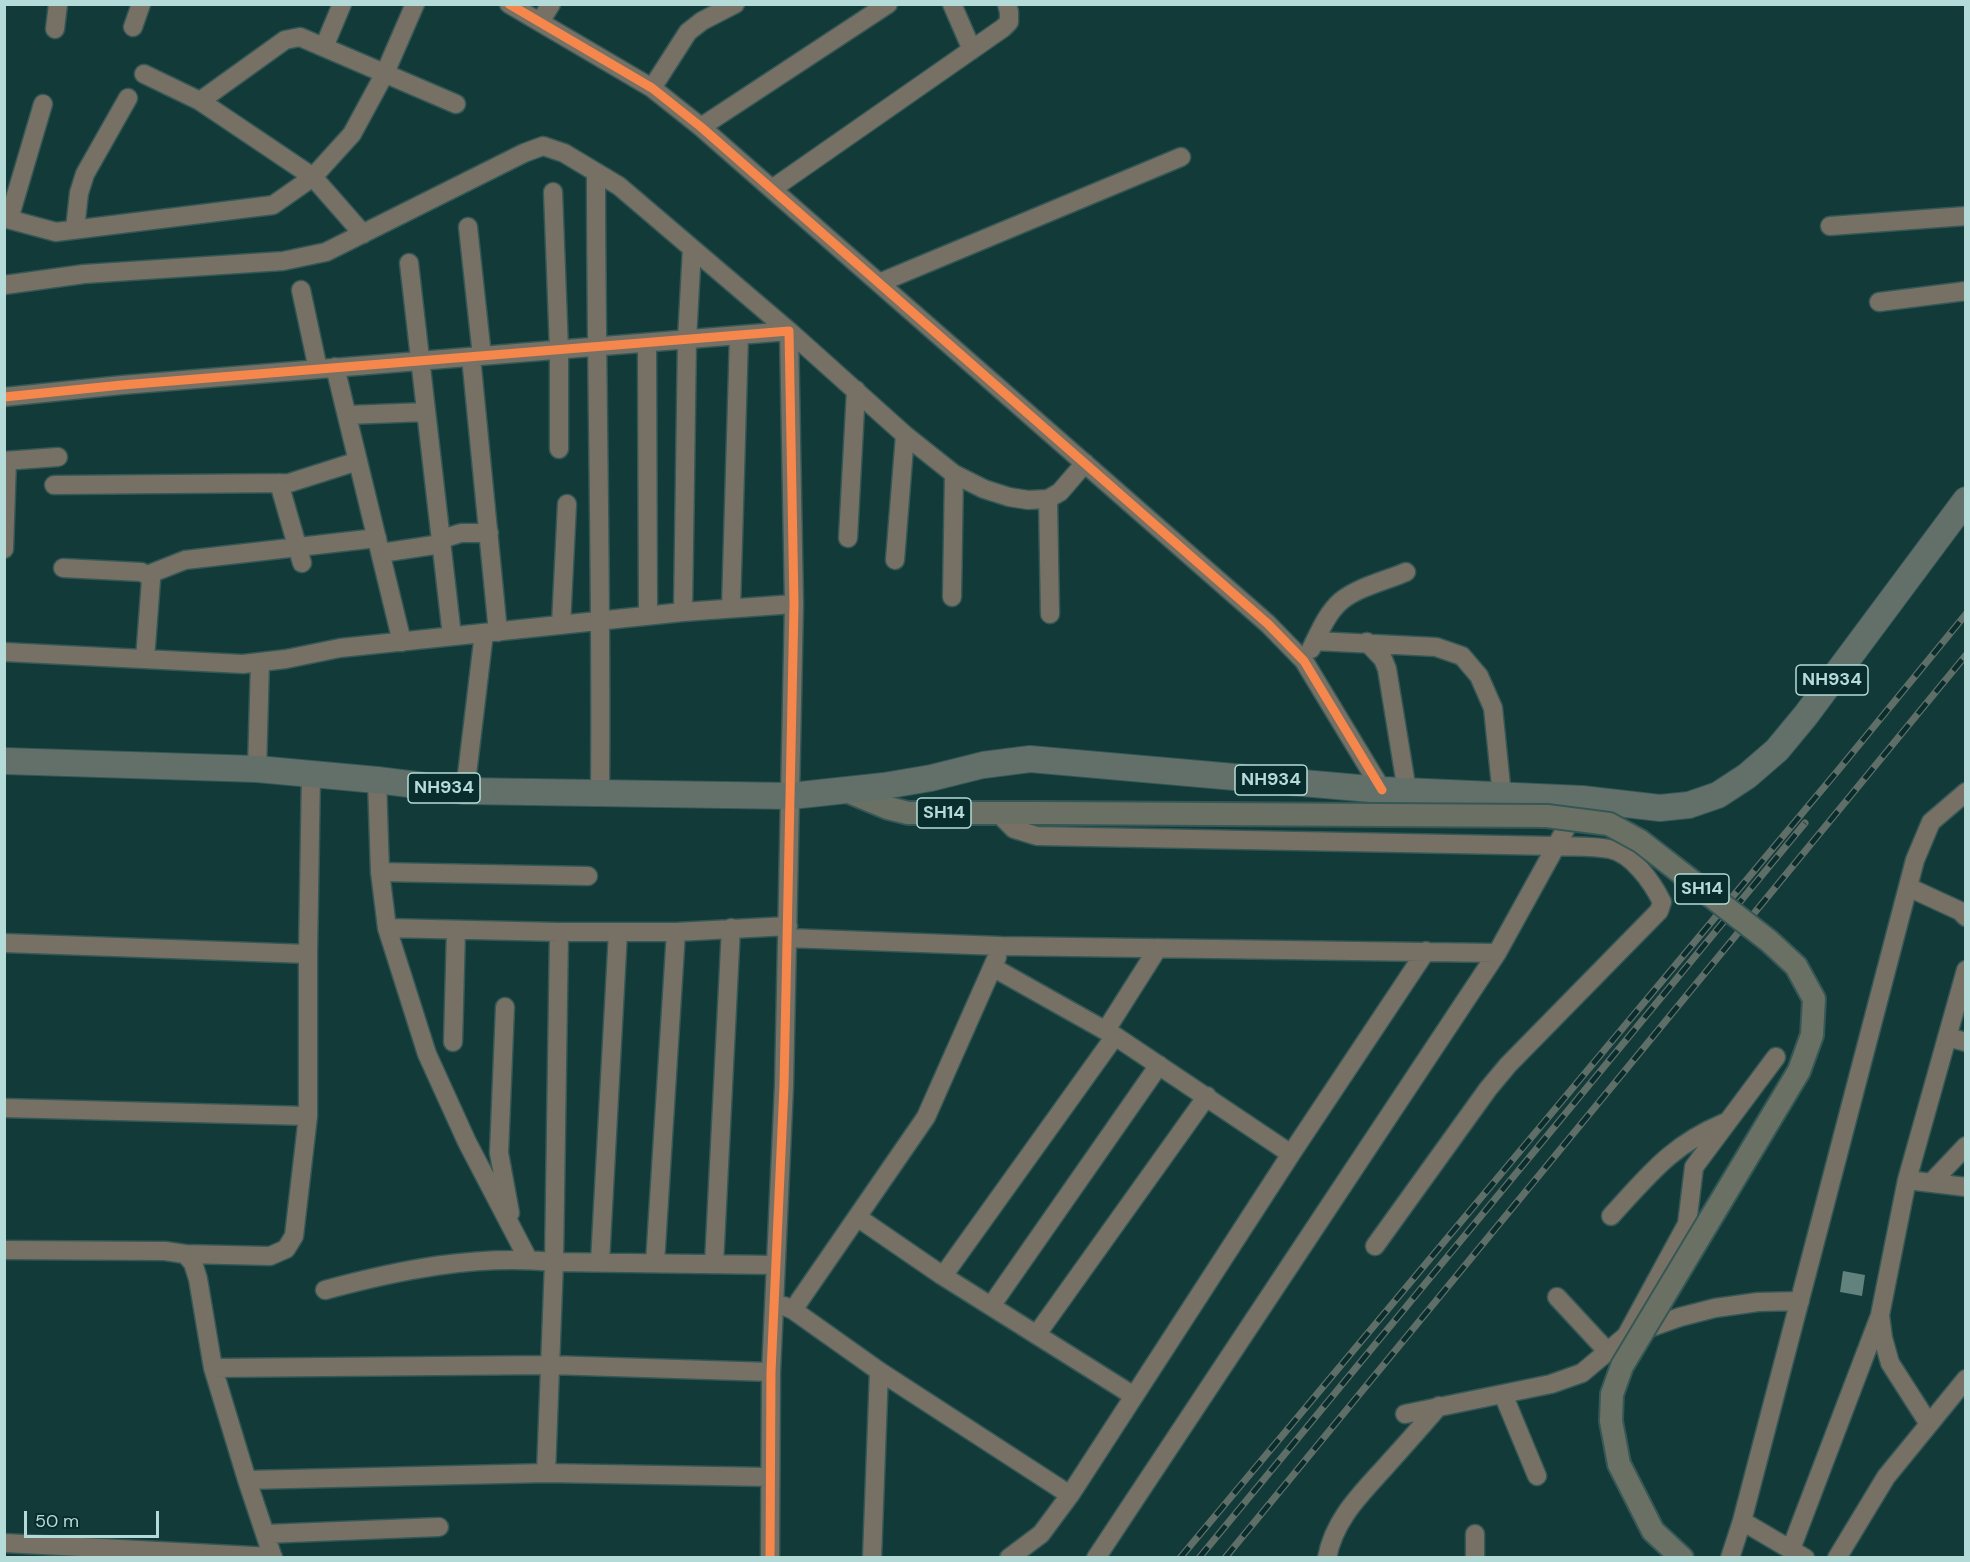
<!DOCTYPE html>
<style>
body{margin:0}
#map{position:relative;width:1970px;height:1562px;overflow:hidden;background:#113a39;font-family:"DM Sans",sans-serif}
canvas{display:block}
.frame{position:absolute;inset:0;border:6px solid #b5dbd9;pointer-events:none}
.scale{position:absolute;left:24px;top:1511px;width:135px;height:27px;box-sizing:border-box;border:3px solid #b5dbd9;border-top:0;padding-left:8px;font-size:18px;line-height:21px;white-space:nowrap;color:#b5dbd9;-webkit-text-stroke:4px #092d2c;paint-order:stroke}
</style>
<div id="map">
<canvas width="1970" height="1562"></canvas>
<div class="frame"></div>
<div class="scale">50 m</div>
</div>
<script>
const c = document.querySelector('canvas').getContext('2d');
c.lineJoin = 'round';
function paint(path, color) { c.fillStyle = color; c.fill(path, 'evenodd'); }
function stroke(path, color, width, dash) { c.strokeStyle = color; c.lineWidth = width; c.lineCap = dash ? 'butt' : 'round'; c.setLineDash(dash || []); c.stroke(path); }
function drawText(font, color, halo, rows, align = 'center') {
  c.font = font + ' "DM Sans",sans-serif'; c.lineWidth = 6; c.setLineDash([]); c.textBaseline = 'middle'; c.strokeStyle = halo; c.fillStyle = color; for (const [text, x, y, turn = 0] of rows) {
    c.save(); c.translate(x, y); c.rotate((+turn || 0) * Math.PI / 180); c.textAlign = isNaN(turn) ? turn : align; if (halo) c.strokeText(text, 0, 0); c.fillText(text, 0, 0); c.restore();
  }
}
paint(new Path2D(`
 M1843 1271 1865 1275 1862 1296 1840 1292Z`), '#61827d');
const minor = new Path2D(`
 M509 4 652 88 701 127 1268 624 1304 661 1382 790
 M952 4 972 50
 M540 22 551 4
 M133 27 141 4
 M55 29 58 4
 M324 47 342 4
 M144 74 200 101 313 177 363 234
 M652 88 688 32 702 21 735 4
 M200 101 285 40 300 37 456 104
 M701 127 888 4
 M596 172C596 379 602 586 600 793
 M772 189 1003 28 1009 22V12L1007 4
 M553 192 559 350V449
 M4 218 56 232 273 205 313 177 352 134 385 73 415 4
 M9 219 43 104
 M1830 226 1966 216
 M468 227 482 356
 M75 229 79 193 85 174 128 98
 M409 263 452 636
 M879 283 1181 157
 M4 285 84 274 283 261 326 252 524 153 543 146 564 153 619 186 789 331 905 435 954 474 984 489 1009 497 1028 500 1048 499 1060 492 1085 463
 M301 290 318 369
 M1879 302 1966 291
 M647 343 648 615
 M471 357 498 632
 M335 367 402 642
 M4 397 122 385 789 331 794 604 784 1086 771 1372 770 1558
 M347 415 426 412
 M4 461 58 457
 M279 483 302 563
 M54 485 289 483 358 461
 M1048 499 1050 614
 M848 538 856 390
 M4 549 7 461
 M381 553 441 544 442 539 461 533H489
 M895 560 905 435
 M63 568 141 572 147 575 151 580 145 659
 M147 575 185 560 377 538
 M952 597 954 474
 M731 608 739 335
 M683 612 687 339 692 249
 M561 625 567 504
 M1315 641 1436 647 1462 656 1479 676 1493 708 1502 796
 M1367 642 1383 659 1387 669 1407 791
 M1311 649C1319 633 1327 613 1341 601 1358 587 1385 581 1406 572
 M4 652 243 664 286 659 340 648 683 612 794 604
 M257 769 260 662
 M377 780 380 872 387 928 427 1054 467 1142 528 1259
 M465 791 484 633
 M997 812 1014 829 1037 836 1556 846C1574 847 1592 846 1609 849 1632 853 1652 882 1662 902L1659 911 1508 1065 1488 1089 1375 1246
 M380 872 588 876
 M1908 887 1960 911 1966 917
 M387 928 559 932H676L788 926
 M788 938 1001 946 1497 953
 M4 943 308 954
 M994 968 1115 1036 1291 1154 1426 951
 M505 1007 499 1153 510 1213
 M1106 1030 1158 948
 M1947 1037 1966 1042
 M453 1042 456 930
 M4 1108 308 1116
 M1907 1180 1966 1187
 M1931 1183 1966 1146
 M1611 1216C1648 1176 1671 1145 1724 1123
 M857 1217 943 1276 1134 1396
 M4 1250 165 1251 185 1254 193 1263 198 1279 213 1368 247 1480 273 1558
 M185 1254 270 1256 286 1249 294 1236 308 1116V954L311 773
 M600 1262 618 932
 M655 1263 676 932
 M714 1264 731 928
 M943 1276 1115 1036
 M325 1290C399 1270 477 1254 554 1262L559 932
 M1557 1297 1608 1352
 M784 1306 793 1310 879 1371 1070 1495
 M991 1306 1159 1065
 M793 1310 926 1117 997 957
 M1037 1334 1207 1096
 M1626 1336 1687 1224 1694 1167 1776 1057
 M213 1368 550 1365 771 1372
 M1503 1394 1537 1476
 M1405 1414 1551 1384 1582 1373 1626 1336 1680 1317 1715 1308 1758 1302 1800 1301
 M1929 1424 1890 1363 1883 1338 1880 1315 1907 1180 1966 970
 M546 1473 554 1262 775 1265
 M247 1480 546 1473 770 1477
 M1742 1521 1805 1558
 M265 1534 439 1527
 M1475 1534V1558
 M4 1543 273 1557
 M1791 1549 1879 1318
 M872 1558 879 1371
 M1009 1558 1041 1534 1070 1495 1291 1154
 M1096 1558 1497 953 1576 810
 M1327 1558C1334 1519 1362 1493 1387 1465 1404 1446 1422 1426 1439 1406
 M1730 1558 1742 1521 1915 860 1931 822 1966 792
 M1837 1558 1886 1477 1966 1379`);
const major = new Path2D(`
 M847 791 888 808 908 813H1045
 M1619 1464 1653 1531 1682 1558`);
const highway = new Path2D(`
 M4 761 257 769 377 780 465 791 791 796 884 786 931 778 983 765 1030 759 1382 790 1582 799 1660 808 1689 805 1718 795 1747 776 1777 750 1806 715 1966 500`);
stroke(minor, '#355756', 21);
stroke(major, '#355756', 26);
stroke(highway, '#355756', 28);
stroke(minor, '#767164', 18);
stroke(major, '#6a7064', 22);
stroke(highway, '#637069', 26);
const rail = new Path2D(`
 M1180 1558 1840 768 1966 614
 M1199 1558 1805 823
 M1225 1558 1966 655`);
stroke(rail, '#606e68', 7);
stroke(rail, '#092d2c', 4.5, [14]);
const majorBridge = new Path2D(`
 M1045 813 1547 816 1609 824 1640 841 1769 941 1796 966 1814 999 1812 1035 1799 1071 1622 1366 1612 1394 1611 1421 1619 1464`);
stroke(majorBridge, '#355756', 26, []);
stroke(majorBridge, '#6a7064', 22);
stroke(new Path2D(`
 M509 4 652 88 701 127 1268 624 1304 661 1382 790
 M4 397 122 385 789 331 794 604 784 1086 771 1372 770 1558`), '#f5874c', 9);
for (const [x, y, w] of [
 [1832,680,72],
 [1271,780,72],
 [444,788,72],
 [944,813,54],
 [1702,889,54]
]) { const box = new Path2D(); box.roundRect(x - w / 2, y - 15, w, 30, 4.5); c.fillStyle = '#092d2c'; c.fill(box); stroke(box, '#b5dbd9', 1.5); }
drawText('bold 18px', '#b5dbd9', null, [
 ["NH934",1832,680],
 ["NH934",1271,780],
 ["NH934",444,788],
 ["SH14",944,813],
 ["SH14",1702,889]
]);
</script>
